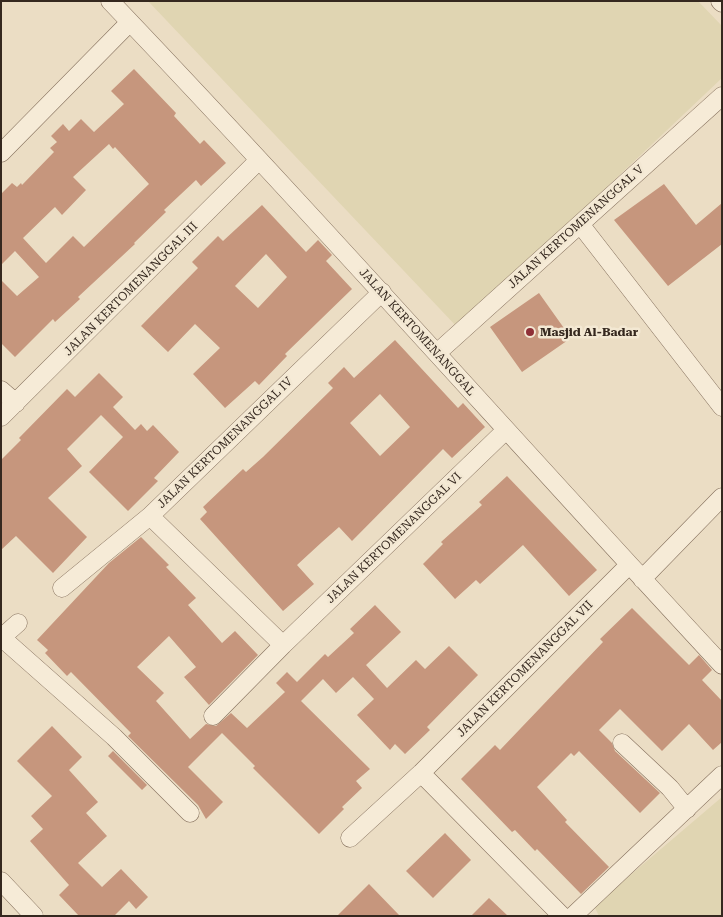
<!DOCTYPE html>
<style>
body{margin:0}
#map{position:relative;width:723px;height:917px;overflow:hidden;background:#ebddc4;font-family:"Roboto Serif",serif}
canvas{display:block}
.frame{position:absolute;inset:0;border:2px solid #35281f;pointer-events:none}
</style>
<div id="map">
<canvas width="723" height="917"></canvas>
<div class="frame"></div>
</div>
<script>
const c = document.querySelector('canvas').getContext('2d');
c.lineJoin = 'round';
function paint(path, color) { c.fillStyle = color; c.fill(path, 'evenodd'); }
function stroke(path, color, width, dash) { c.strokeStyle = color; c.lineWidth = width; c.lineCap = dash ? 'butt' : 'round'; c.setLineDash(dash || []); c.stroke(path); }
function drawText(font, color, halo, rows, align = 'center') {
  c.font = font + ' "Roboto Serif",serif'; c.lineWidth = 5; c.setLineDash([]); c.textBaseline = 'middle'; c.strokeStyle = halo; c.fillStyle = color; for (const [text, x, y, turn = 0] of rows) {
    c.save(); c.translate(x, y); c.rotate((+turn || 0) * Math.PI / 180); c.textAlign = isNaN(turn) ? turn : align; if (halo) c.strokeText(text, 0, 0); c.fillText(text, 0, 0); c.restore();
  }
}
paint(new Path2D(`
 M148 1H698L722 26V78L458 328Z
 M722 797V916H599L594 906Z`), '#e0d5b2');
paint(new Path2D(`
 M134 69 176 113 174 116 200 144 204 140 226 163 201 186 196 180 164 210 166 212 134 243 135 244 78 297 80 299 55 322 53 319 15 357 1 343V280L17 296 39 277 15 251 1 265V194L12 183 17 187 21 183 22 185 54 152 50 148 57 142 51 136 63 124 69 131 81 119 94 132 124 104 111 91ZM109 144 113 149 115 147 149 184 84 247 73 236 46 263 23 238 55 207 62 215 86 190 73 177Z
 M664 184 696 225 722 203V244L668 286 614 220Z
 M262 205 306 252 318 240 332 255 326 261 352 289 285 354 287 356 259 385 255 381 225 408 193 374 220 348 195 324 168 352 141 326 198 268 192 262 218 236 223 241ZM266 254 287 277 258 308 235 286Z
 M539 293 571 338 522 372 490 327Z
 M395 340 458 408 463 403 485 427 452 458 443 449 352 541 339 527 322 542 297 565 314 584 283 611 200 519 207 512 203 507 243 469 246 472 263 457 333 388 328 383 344 367 354 378ZM380 394 410 427 380 456 350 423Z
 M99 373 123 397 113 407 135 430 141 424 147 431 153 425 179 452 154 478 158 481 128 511 89 472 123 437 101 415 67 449 82 466 48 498 87 537 53 573 16 536 1 550V460L21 440 19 438 67 389 75 397Z
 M507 476 597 570 569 596 523 545 480 584 476 580 455 599 423 564 443 544 441 542 482 505 479 502Z
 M141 537 169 565 166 567 196 598 188 605 222 643 235 631 258 655 209 705 184 677 196 667 169 636 137 667 164 693 156 701 190 739 206 724 216 726 231 713 247 728 285 692 276 683 287 672 297 682 325 654 328 657 354 633 350 629 375 605 401 632 366 665 387 688 416 660 425 669 449 646 478 675 427 727 430 730 405 754 395 744 390 750 357 715 374 699 353 677 336 693 323 679 301 701 370 769 356 781 362 788 342 807 344 809 319 834 253 768 255 766 222 733 188 767 223 802 206 819 198 805 128 736 131 733 71 672 67 676 45 653 48 650 37 640 109 563Z
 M632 608 689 665 699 655 712 670 702 680 722 701V742L713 750 689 724 662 751 620 709 599 730 612 743 615 751 660 793 640 813 579 751 574 756 571 753 537 787 567 820 565 822 609 867 581 894 537 849 535 851 515 830 512 832 461 779 495 745 500 750 603 642 600 639Z
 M52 726 82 757 69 770 98 802 86 813 107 836 78 863 102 887 121 869 148 897 136 909 129 901 114 916H79L59 895 69 885 30 841 43 829 31 816 52 796 17 761Z
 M113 751 147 785 142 790 108 756Z
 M445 833 471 860 433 898 406 871Z
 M369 884 400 916H337Z
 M489 898 508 916H471Z`), '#c6967d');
const minor = new Path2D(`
 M110 1C318 219 517 444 722 665
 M720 1 722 3
 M1 153 130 22
 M580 224 722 407
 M437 353 722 96
 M1 390 16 403
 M1 417 259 160
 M150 516 283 645
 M642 579 722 497
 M62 588 150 516 382 292
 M1 637 114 737 190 813
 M1 638 18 623
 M213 716 283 645 506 430
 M622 743 670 788 687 809
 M421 773 562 916
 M350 838 421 773 629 565
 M1 881 34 916
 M573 916 722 775`);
stroke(minor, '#846f5c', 19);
stroke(minor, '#f6ebd7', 18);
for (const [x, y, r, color] of [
 [530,332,5,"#8f3037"]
]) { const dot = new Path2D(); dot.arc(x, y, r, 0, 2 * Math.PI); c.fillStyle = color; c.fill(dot); stroke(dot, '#f3e8d3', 2); }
drawText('12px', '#35281f', '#f3e8d3', [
 ["JALAN KERTOMENANGGAL V",576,227,-42],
 ["JALAN KERTOMENANGGAL III",131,289,-45],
 ["JALAN KERTOMENANGGAL",417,332,48],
 ["JALAN KERTOMENANGGAL IV",225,443,-44],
 ["JALAN KERTOMENANGGAL VI",394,538,-44],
 ["JALAN KERTOMENANGGAL VII",525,669,-45]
]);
drawText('bold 12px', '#35281f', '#f3e8d3', [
 ["Masjid Al-Badar",540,332]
], 'left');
</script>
